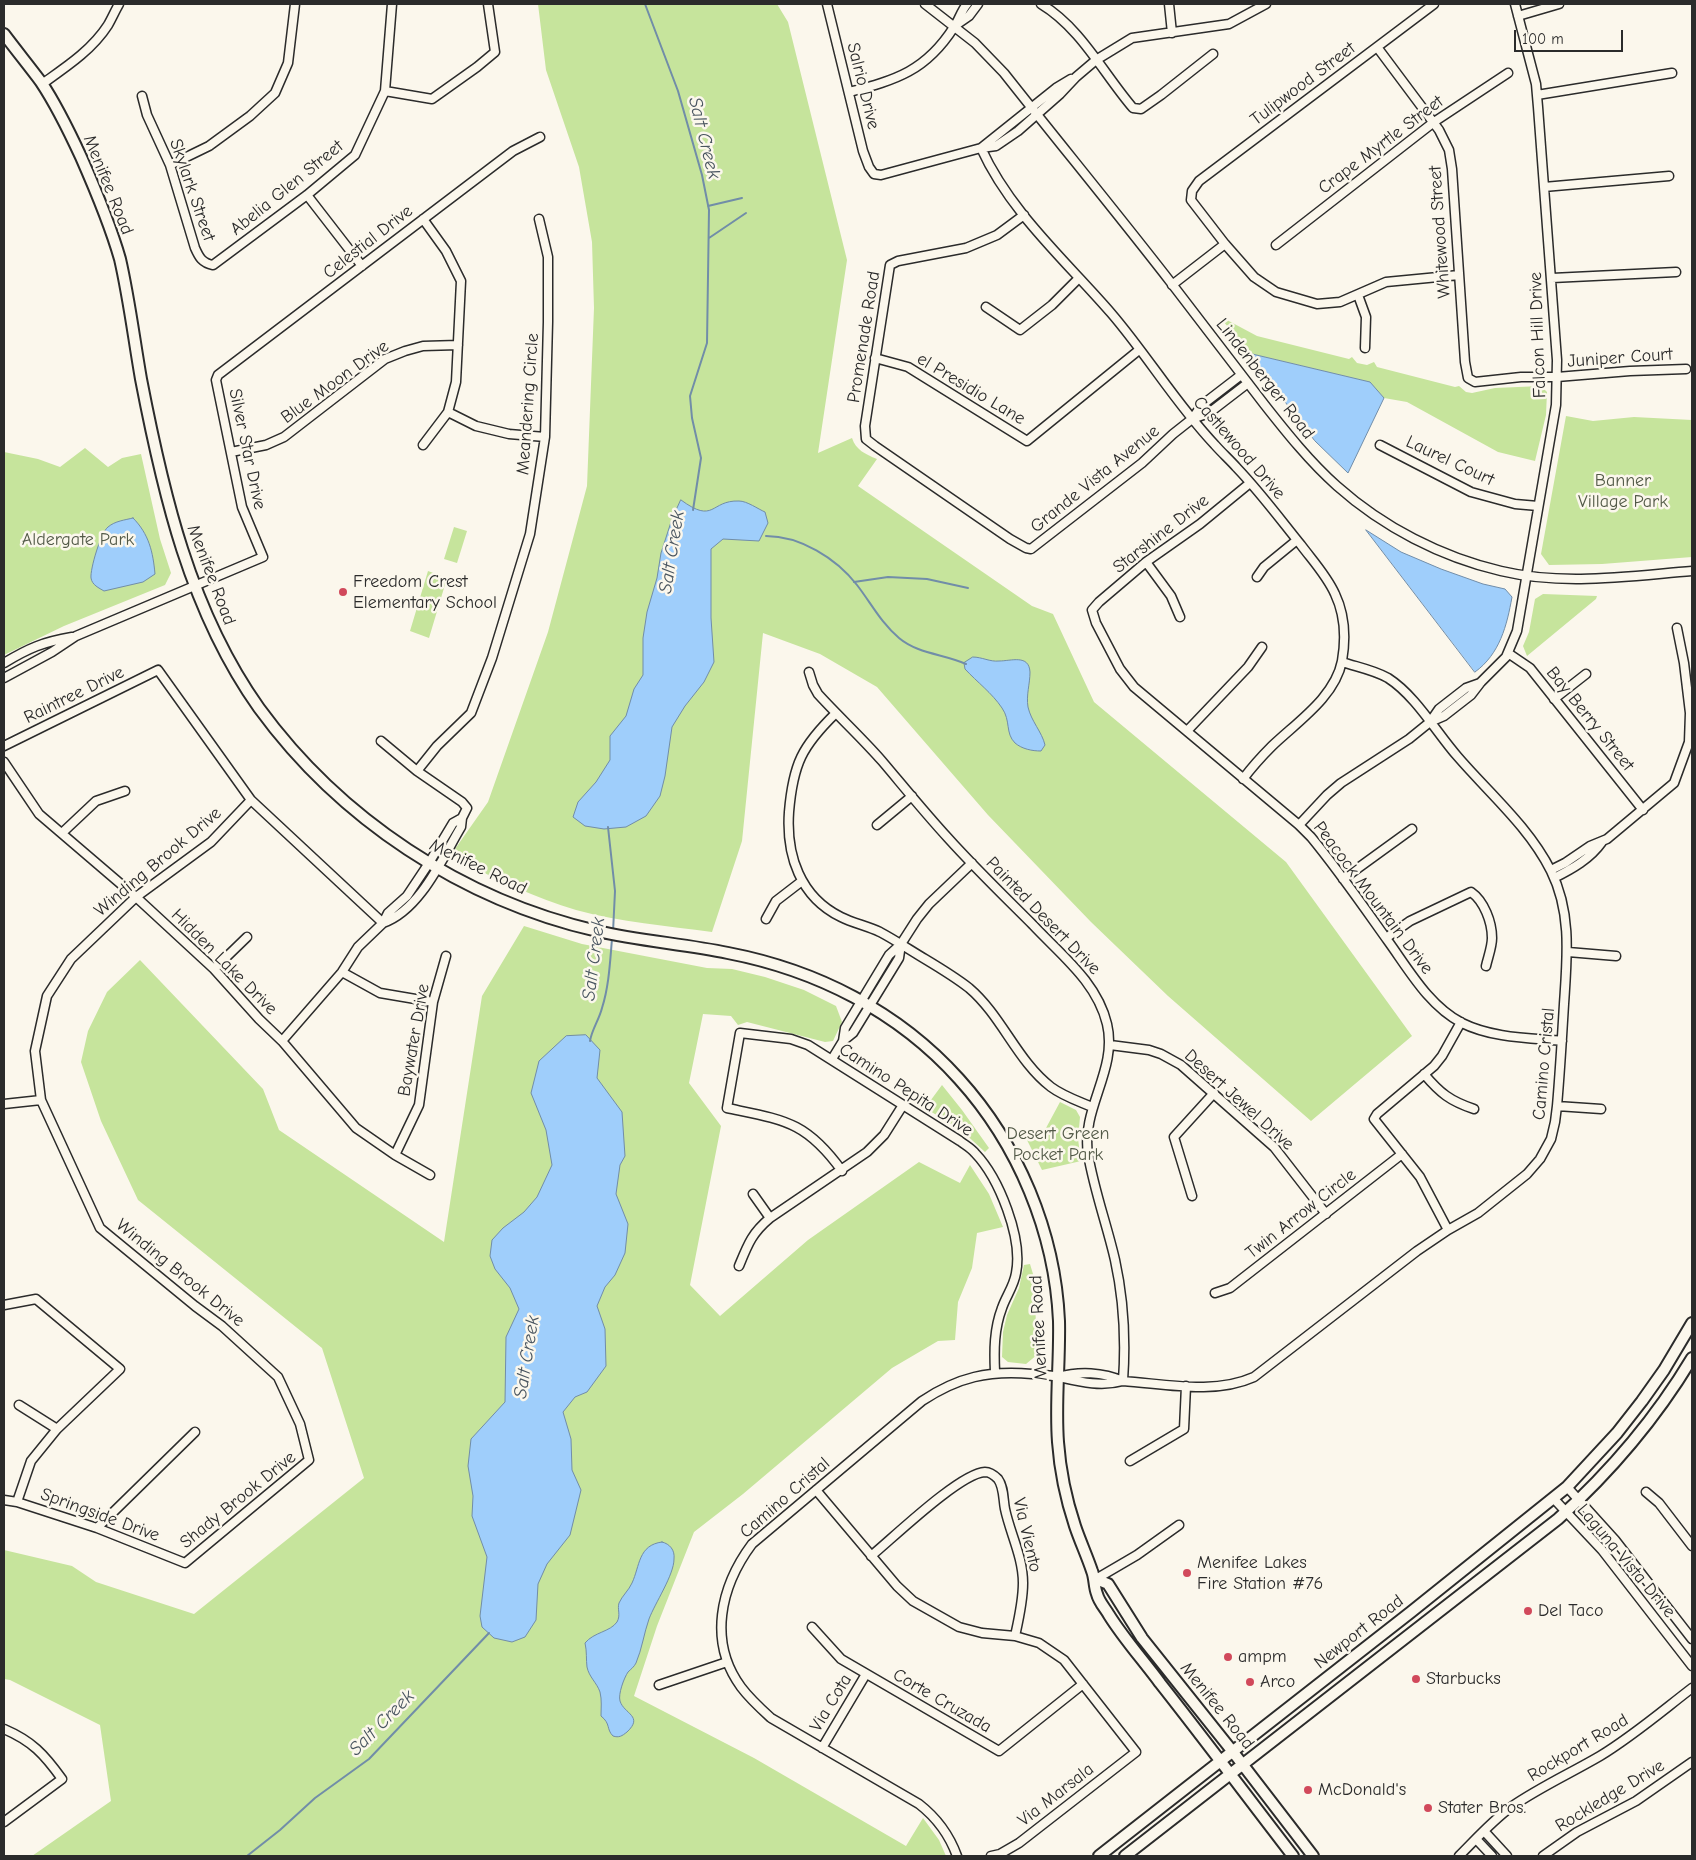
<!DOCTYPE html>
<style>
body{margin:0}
#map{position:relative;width:1696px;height:1860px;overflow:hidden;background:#fbf7ec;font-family:"Comic Neue",sans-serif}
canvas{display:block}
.frame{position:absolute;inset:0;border:5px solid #2b2b2b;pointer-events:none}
.scale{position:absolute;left:1514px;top:30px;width:109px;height:22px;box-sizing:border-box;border:2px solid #2b2b2b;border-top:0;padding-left:6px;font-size:15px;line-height:18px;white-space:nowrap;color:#2b2b2b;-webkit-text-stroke:4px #fbf7ec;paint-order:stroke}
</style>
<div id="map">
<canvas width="1696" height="1860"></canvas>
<div class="frame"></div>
<div class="scale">100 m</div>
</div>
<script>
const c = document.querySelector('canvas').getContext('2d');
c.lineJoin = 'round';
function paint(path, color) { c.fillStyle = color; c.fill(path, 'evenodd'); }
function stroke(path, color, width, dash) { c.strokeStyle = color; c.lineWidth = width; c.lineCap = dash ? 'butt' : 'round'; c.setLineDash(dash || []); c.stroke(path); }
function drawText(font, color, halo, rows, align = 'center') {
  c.font = font + ' "Comic Neue",sans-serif'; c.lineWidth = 5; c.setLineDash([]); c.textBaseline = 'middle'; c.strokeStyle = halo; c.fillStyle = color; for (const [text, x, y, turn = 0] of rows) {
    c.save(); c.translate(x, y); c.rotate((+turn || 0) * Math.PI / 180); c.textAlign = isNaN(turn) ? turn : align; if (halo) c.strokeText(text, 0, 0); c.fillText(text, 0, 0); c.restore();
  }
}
paint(new Path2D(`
 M538 4H777L788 22 847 260 818 453 852 438C856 450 865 454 877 459L858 486 1032 606 1053 614 1094 702 1286 862 1412 1036 1311 1121 1168 996 1091 922 988 815 877 687 820 654 763 633 742 841 712 932C667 926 621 922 576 910 536 898 498 880 460 861L455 849 488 802 548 632 587 486 594 308 592 242 579 167 546 70Z
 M1227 320 1257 336 1349 359 1352 357 1357 363 1367 365 1374 362 1377 367 1455 387 1459 386 1466 392 1472 393 1495 388 1541 386 1547 392 1546 415 1535 461 1498 452 1407 402 1384 398 1369 382 1248 353 1224 322Z
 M1566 416 1593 421 1634 417 1692 420V557L1602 564 1549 565 1541 554Z
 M85 448 108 467 122 458 141 454 160 539 171 573 165 585 64 626 4 655V452L38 459 60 467Z
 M454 527 467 531 457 563 444 559Z
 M428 571 447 578 429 638 410 631Z
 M1543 594 1597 596 1596 599 1527 656 1523 646 1529 632 1535 599Z
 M524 926 582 944 707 968 732 969 765 977 804 990 836 1006 842 1022 833 1041 825 1042 747 1022 738 1025 731 1016 703 1014 689 1083 721 1126 690 1285 720 1316 808 1240 919 1162 960 1183 970 1165 989 1194 1003 1227 977 1233 972 1268 958 1302 955 1340 938 1341 892 1368 743 1494 694 1532 657 1626 634 1696 754 1758 906 1846 923 1818 939 1840 946 1856H32L111 1801 100 1725 10 1680 4 1679V1550L72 1566 96 1582 194 1614 364 1478 322 1348 138 1200 101 1121 81 1062 88 1031 107 992 140 960 263 1089 279 1130 444 1242 482 996Z
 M942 1085 962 1110 989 1148 985 1152 961 1130 925 1108Z
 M1060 1102 1076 1110 1080 1117 1078 1139 1081 1161 1042 1170 1027 1140 1046 1128Z
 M1030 1264 1033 1274 1038 1354 1026 1364 1008 1362 1002 1357 1003 1332 1007 1315 1019 1288 1024 1265Z`), '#c6e49c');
const water = new Path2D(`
 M1248 353 1370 382 1384 398 1348 473 1315 441Z
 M681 500C715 525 710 500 739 501 747 501 758 509 765 512L768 523 759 541 723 539 711 549V618L714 662 704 682 685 706 672 727 665 776 660 796 646 816 626 827 604 829 585 826 573 817 578 802 596 782 610 760V736L626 716 634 689 643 675V638L647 612 657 578 661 553 672 519Z
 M133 518C149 534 153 552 155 574L143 582 104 591C99 588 92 585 91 578 90 569 101 532 108 527 115 521 125 520 133 518Z
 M1366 530 1401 552 1441 569 1483 584 1505 589 1512 597C1507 625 1500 654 1475 672Z
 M973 657C982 657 990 662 999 661 1011 661 1029 654 1030 672 1030 684 1026 695 1028 707 1031 721 1042 732 1045 745L1041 751C1032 751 1022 749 1015 743 1005 733 1011 721 1002 708 992 693 977 682 965 669L964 663Z
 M586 1035 600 1050 597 1078 622 1112 625 1156 620 1165 616 1194 628 1224 625 1253 615 1275 605 1287 597 1306 605 1329 606 1366 587 1392 575 1397 563 1412 571 1439 572 1470 581 1490 570 1535 547 1564 538 1584 536 1620 525 1637 512 1642 494 1638 482 1627 480 1616 487 1557 472 1516 473 1496 468 1466 471 1439 505 1402 506 1337 519 1309 510 1288 495 1269 490 1256 492 1240 503 1228 524 1212 537 1197 552 1165 546 1130 531 1093 539 1061 566 1036Z
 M662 1542C670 1544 675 1550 674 1559 674 1575 655 1603 649 1619 644 1633 642 1649 636 1663 634 1667 631 1669 628 1672 624 1678 618 1694 620 1701 624 1714 644 1716 627 1732 622 1736 619 1738 613 1736 606 1729 611 1724 601 1716 601 1708 602 1700 600 1692 597 1683 589 1677 587 1667 586 1660 587 1651 585 1643 594 1632 610 1632 617 1622 621 1615 617 1609 619 1603 622 1596 629 1590 632 1583 640 1566 638 1545 662 1542Z`);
paint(water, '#9fcefb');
stroke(water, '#718da8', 1);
stroke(new Path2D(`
 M645 4 678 91 702 175 709 210 707 343 690 396 692 418 701 458 693 510
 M708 206 742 198
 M709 238 746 213
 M766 536C800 536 836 558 857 585 871 603 881 623 899 638 918 654 944 654 966 664
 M854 582 888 577 927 579 968 588
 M608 827 615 891 613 932
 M590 1041C592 1029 599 1020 602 1008 609 986 610 962 612 939
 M247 1856 280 1830 315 1798 369 1759 489 1633`), '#718da8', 2);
const minor = new Path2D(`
 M827 4 863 151 869 167 874 174 881 175 981 148 996 146 1018 131 1060 94 1076 77 1096 60 1132 38 1229 24 1266 4
 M925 4 975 43 1004 73C1060 144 1117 213 1172 284 1203 324 1233 364 1264 404 1286 432 1310 462 1337 486 1383 527 1441 557 1501 571 1564 586 1629 576 1692 571
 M1041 4C1081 28 1103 73 1133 108L1141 109 1161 95 1213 54
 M1169 4 1172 33
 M1434 4 1199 181 1192 191 1191 200 1225 244 1254 277 1276 292 1317 304 1340 302 1386 282 1459 275
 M1518 16 1559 4
 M956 25 969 16 978 4
 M1377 47 1439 130 1449 150 1452 169 1465 362 1468 378 1475 382 1521 377H1557L1630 371 1686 369
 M42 84C66 67 92 50 108 25 112 18 115 11 119 4
 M385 91 432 99 477 67 495 52 488 4
 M849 92C896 80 926 71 954 27 959 20 961 11 967 4
 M1537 95 1672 73
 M142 96 147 115 170 165 195 248C199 257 202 263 213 265L307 195 355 155 385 91 392 4
 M981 148C1010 212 1066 261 1111 313 1148 356 1176 404 1215 445 1222 453 1230 460 1237 468 1260 492 1280 519 1301 545 1313 561 1327 576 1335 594 1345 615 1346 638 1342 661 1335 697 1297 722 1272 746 1262 756 1252 767 1243 779
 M981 148 1056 88 1071 79
 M170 165 209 146 250 116 275 93 288 63 295 4
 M1544 187 1669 176
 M307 195 362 266
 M1024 215 997 235 966 248 898 261 890 265 865 426 866 439 875 446 1010 539 1026 548 1031 549 1142 463 1173 434 1192 419 1202 405 1241 375
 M1276 245 1434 122 1508 73
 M1552 278 1676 272
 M1172 285 1225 244
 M1358 295 1366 317 1365 348
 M986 307 1020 330 1052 305 1079 278
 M875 358 908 367 1027 441 1139 350
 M448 412 476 426 509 434 545 437
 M1192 419 1209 413 1248 383
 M423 445 448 412 456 382 461 281 446 251 423 219
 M1380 445 1471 492 1515 504 1538 506
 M231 452 266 445 284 437 385 359 405 351 423 346 458 345
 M1250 483 1200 524 1146 562 1099 602 1092 610 1096 623 1120 669 1134 687 1299 825 1311 837C1339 871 1363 906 1388 941 1409 970 1429 1006 1462 1023 1492 1038 1529 1038 1562 1041
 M1146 562 1171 596 1180 617
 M1257 577 1264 567 1297 540
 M1508 653 1530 668 1643 810
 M4 663C29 648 43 642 72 637
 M809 672 813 685 818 694C839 717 862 738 882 761 904 787 925 813 948 838 975 868 1004 896 1033 925 1061 955 1097 982 1107 1024 1118 1070 1081 1108 1088 1154 1094 1190 1107 1225 1115 1260 1124 1301 1126 1339 1123 1381
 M4 678 52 652 76 636 263 557 242 507 217 385 216 380 218 375 513 151 540 137
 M1554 699 1586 674
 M836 713C802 746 793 764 789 812 786 855 800 897 841 917 853 923 867 926 880 932 895 940 910 950 925 959 940 968 955 977 969 988 1002 1016 1017 1061 1051 1087 1063 1096 1078 1101 1092 1107
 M1430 722 1444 716 1471 695 1481 682 1506 657 1517 631 1556 405 1557 360 1538 107 1536 84 1515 4
 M1187 731 1248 667 1262 647
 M381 741 417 771 462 802 467 808 462 818 461 827C442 859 420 910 383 923
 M4 746 158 670 251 800 383 923
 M4 762 39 814 136 897 214 969 259 1019 282 1041 356 1128 395 1155 430 1175
 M417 771 437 746 471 713 492 658 530 534 545 437 548 322V257L539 219
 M877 825 912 796
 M1299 825 1327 795 1341 783 1409 739 1430 722 1439 709 1466 688 1480 683
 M62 833 96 801 125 791
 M1551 870 1565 863 1590 846 1607 839 1674 783 1689 742 1690 713 1684 663 1677 628
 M1554 878C1572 869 1590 859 1602 842
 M1343 879 1412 829
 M766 919 776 901 802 881
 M1386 938 1410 921 1471 892C1484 901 1492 922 1492 938 1492 947 1488 957 1486 966
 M1568 952 1616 956
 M214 969 247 937
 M342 972 380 993 433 1002
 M282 1041 342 972 358 947 383 923 388 913 407 896 429 863 453 823 462 818
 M843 1041 853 1033 899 958 901 944
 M1110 1045 1149 1050 1161 1054 1181 1065 1274 1147 1326 1214
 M832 1059 843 1041 845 1028 889 955 901 944 917 919 929 904 972 863
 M1424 1074C1440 1093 1450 1101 1474 1109
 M4 1104 41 1100
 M1557 1106 1601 1109
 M395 1155 419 1105 433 1002 446 956
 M842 1171C806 1121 784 1120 727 1108L740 1033 791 1039 808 1045 960 1141C965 1145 971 1148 975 1153 999 1178 1023 1238 1016 1273 1014 1286 1006 1296 1002 1308 994 1329 994 1350 995 1372
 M753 1194 770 1218
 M1192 1196 1174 1137 1214 1093
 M1448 1230 1420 1177 1374 1119 1377 1114 1434 1066 1442 1056 1461 1022
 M739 1266C748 1244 752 1233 770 1218L867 1152 884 1135 903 1105
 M1215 1293 1230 1288 1402 1154
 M4 1305 36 1299 120 1369 57 1429 31 1461 17 1502
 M1058 1377C1079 1371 1103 1372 1123 1381 1166 1384 1214 1395 1254 1377L1417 1251 1448 1230 1478 1213 1527 1174 1540 1159 1551 1139 1555 1122 1557 1106C1560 1072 1562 1038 1564 1004 1567 958 1572 913 1551 871 1529 827 1489 793 1458 757 1436 732 1416 696 1388 678 1374 670 1357 667 1342 662
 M19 1405 57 1429
 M1130 1461 1184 1429 1186 1386
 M1567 1487 1615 1540 1692 1639
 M816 1490 897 1586 913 1601 959 1627 982 1633 1015 1636 1039 1643 1064 1660 1136 1752 1019 1843 1000 1854 991 1856
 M1646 1492 1659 1503 1692 1546
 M1554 1499 1602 1550 1692 1666
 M4 1500 17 1502 97 1528 185 1563 309 1460 300 1424 278 1377 222 1326 195 1306 100 1228 41 1100 35 1051 47 996 71 959 136 897 211 842 251 800
 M97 1528 195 1432
 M871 1556C893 1538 960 1473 985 1472 990 1472 994 1475 998 1479 1004 1487 1003 1499 1005 1509 1010 1533 1023 1557 1023 1583 1023 1601 1019 1618 1015 1636
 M1096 1579 1137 1555 1179 1525
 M812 1627 841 1659 999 1751 1083 1684
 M659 1685 727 1662
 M4 1729C32 1741 44 1754 62 1779L4 1822
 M822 1748 866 1674
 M1484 1831 1507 1856
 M1476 1839 1492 1856
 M957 1856C949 1834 937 1818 919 1804L771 1718C760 1708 750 1699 741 1687 708 1642 720 1587 752 1544L922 1401C958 1377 989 1370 1032 1374 1041 1375 1050 1375 1059 1377 1081 1382 1101 1387 1123 1381
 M1459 1856C1476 1839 1492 1821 1511 1807 1540 1787 1571 1773 1600 1756 1633 1736 1662 1711 1692 1688
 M1543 1856 1577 1832 1636 1801 1692 1762`);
const major = new Path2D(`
 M4 34C16 50 29 66 41 82 57 106 69 131 81 157 96 191 110 224 120 259 129 298 134 339 141 379 163 493 190 611 259 708 340 819 462 900 597 931 640 941 685 944 728 953 816 970 898 1011 959 1079 1018 1144 1055 1232 1059 1321 1060 1361 1055 1402 1058 1442 1060 1470 1066 1499 1075 1526 1080 1541 1087 1556 1092 1571 1095 1578 1094 1587 1097 1594 1099 1602 1105 1608 1109 1615 1124 1639 1143 1660 1160 1683 1205 1740 1249 1799 1293 1856
 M1096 1579 1108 1584 1142 1638 1233 1752 1313 1856
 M1099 1856 1411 1612 1567 1487 1617 1433 1642 1401 1664 1370 1692 1323
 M1125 1856 1558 1519C1610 1472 1656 1418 1692 1358`);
stroke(minor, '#2b2b2b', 11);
stroke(major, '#2b2b2b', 14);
stroke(minor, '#fbf7ec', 8);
stroke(major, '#fbf7ec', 10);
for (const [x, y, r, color] of [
 [343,592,5,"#d1495b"],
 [1187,1573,5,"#d1495b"],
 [1528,1611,5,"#d1495b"],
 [1228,1657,5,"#d1495b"],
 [1416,1679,5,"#d1495b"],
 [1250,1682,5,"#d1495b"],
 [1308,1790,5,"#d1495b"],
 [1428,1808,5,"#d1495b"]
]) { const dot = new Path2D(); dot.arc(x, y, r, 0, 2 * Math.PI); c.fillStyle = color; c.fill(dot); stroke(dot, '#fbf7ec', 2); }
drawText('18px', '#2b2b2b', '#fbf7ec', [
 ["Tulipwood Street",1303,84,-37],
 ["Salrio Drive",863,86,76],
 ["Crape Myrtle Street",1381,145,-37],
 ["Menifee Road",108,185,68],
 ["Abelia Glen Street",287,188,-39],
 ["Skylark Street",192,190,71],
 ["Whitewood Street",1440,232,-94],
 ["Celestial Drive",368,242,-38],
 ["Falcon Hill Drive",1538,335,-92],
 ["Promenade Road",864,337,-81],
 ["Juniper Court",1620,358,-4],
 ["Lindenberger Road",1265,379,52],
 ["Blue Moon Drive",335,382,-36],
 ["el Presidio Lane",971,389,31],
 ["Meandering Circle",528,404,-86],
 ["Castlewood Drive",1239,448,49],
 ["Silver Star Drive",247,449,78],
 ["Laurel Court",1450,461,25],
 ["Grande Vista Avenue",1095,479,-39],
 ["Starshine Drive",1161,534,-38],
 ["Menifee Road",211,575,69],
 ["Raintree Drive",74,695,-26],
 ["Bay Berry Street",1590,719,51],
 ["Winding Brook Drive",158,862,-40],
 ["Menifee Road",478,867,26],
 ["Peacock Mountain Drive",1373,898,53],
 ["Painted Desert Drive",1043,916,46],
 ["Hidden Lake Drive",224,962,45],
 ["Baywater Drive",414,1040,-80],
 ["Camino Cristal",1544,1064,-85],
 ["Camino Pepita Drive",906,1090,33],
 ["Desert Jewel Drive",1239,1100,42],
 ["Twin Arrow Circle",1301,1214,-38],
 ["Winding Brook Drive",180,1273,39],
 ["Menifee Road",1039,1328,-93],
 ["Camino Cristal",785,1498,-41],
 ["Shady Brook Drive",238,1500,-39],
 ["Springside Drive",100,1515,20],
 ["Via Viento",1027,1535,77],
 ["Laguna Vista Drive",1626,1561,50],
 ["Newport Road",1359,1632,-38],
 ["Corte Cruzada",942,1701,30],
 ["Via Cota",831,1703,-59],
 ["Menifee Road",1217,1706,51],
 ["Rockport Road",1578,1748,-31],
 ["Via Marsala",1056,1795,-38],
 ["Rockledge Drive",1610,1796,-31]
]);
drawText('18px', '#525947', '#fbf7ec', [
 ["Banner",1623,481],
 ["Village Park",1623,502],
 ["Aldergate Park",78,540],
 ["Desert Green",1058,1134],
 ["Pocket Park",1058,1155]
]);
drawText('18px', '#2b2b2b', '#fbf7ec', [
 ["Freedom Crest",353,582],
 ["Elementary School",353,603],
 ["Menifee Lakes",1197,1563],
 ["Fire Station #76",1197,1584],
 ["Del Taco",1538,1611],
 ["ampm",1238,1657],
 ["Starbucks",1426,1679],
 ["Arco",1260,1682],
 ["McDonald's",1318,1790],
 ["Stater Bros.",1438,1808]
], 'left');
drawText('italic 19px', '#48545f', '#fbf7ec', [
 ["Salt Creek",704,138,76],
 ["Salt Creek",672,552,-81],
 ["Salt Creek",594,959,-83],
 ["Salt Creek",527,1357,-81],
 ["Salt Creek",382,1723,-45]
]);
</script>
